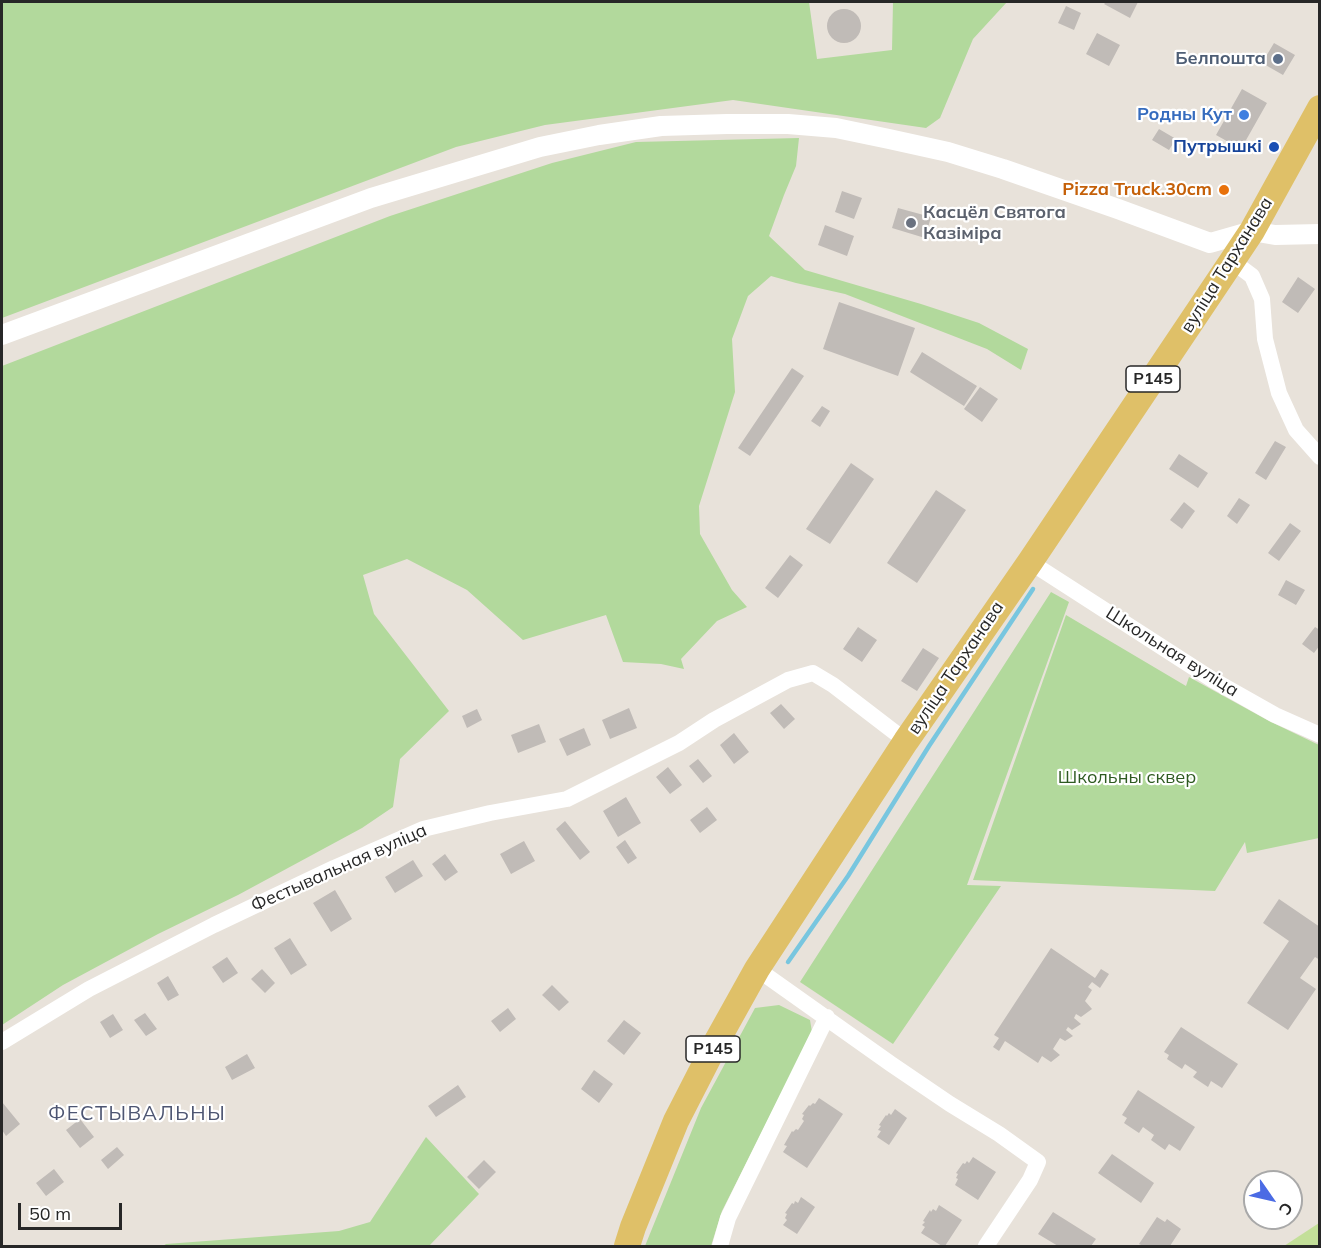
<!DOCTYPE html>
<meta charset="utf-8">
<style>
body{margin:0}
#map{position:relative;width:1321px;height:1248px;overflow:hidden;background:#e8e2da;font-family:Mulish,sans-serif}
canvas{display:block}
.frame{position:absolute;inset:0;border:3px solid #272727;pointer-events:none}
.north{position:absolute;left:1243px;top:1170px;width:60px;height:60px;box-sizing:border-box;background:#fff;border:2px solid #a9a9a9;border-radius:50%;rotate:124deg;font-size:16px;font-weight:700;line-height:24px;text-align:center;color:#272727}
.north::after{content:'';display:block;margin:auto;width:21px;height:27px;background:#4b6be4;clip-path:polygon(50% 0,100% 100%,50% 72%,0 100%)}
.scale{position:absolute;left:18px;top:1203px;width:104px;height:27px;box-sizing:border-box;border:3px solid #272727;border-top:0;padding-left:8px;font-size:18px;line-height:21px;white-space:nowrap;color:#272727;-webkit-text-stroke:4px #fff;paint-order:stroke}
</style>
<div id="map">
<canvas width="1321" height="1248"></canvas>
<div class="frame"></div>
<div class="north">С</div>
<div class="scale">50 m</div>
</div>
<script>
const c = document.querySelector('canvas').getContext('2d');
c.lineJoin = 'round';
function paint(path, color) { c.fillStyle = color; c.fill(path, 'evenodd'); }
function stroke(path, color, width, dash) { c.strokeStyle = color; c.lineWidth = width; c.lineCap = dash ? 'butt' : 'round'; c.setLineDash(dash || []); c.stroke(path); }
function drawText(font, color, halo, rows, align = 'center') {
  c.font = font + ' Mulish,sans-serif'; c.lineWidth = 4.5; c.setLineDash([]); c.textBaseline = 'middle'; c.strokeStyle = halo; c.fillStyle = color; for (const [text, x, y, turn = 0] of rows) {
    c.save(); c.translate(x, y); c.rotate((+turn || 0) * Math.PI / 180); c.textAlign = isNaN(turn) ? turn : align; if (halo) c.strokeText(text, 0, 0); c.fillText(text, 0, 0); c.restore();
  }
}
paint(new Path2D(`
 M2 2H809L817 59 892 50 893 2H1007L973 39 940 118 926 128 733 100 545 125 456 147 2 318Z
 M799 138 796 166 784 195 769 236 805 270 921 304 979 323 1028 349 1021 370 987 349 845 294 796 283 771 276 748 296 732 339 735 392 699 506 700 534 732 590 747 607 717 621 681 659 684 669 661 664 623 662 606 615 523 640 467 590 407 559 363 575 374 614 449 711 400 759 393 807 362 828 238 895 158 934 63 985 2 1025V366L390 216 552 163 636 142Z
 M1051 592 1069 602 967 885 1001 886 893 1044 800 982Z
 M1066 615 1186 686 1189 677 1269 721 1319 745V838L1247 853 1245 842 1215 891 973 880Z
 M779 1005 810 1020 812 1032 722 1211 711 1246H645L701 1108 755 1008Z
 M426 1137 479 1194 429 1246H163L166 1244 339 1231 370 1222Z`), '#b2d99c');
paint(new Path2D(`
 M1319 1223V1246H1284Z`), '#c3df99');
stroke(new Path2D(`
 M788 962 848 876 929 746 1033 589`), '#78c6df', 4.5);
paint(new Path2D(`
 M1106 2H1138L1130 18 1104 4Z
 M1066 6 1081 13 1074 30 1058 23Z
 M827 26a17 17 0 1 1 34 0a17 17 0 1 1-34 0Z
 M1097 33 1120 45 1109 66 1086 54Z
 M1274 43 1295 55 1283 75 1262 63Z
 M1242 89 1267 103 1241 149 1216 135Z
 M1159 129 1176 139 1169 150 1152 140Z
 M842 191 862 198 854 219 835 212Z
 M898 208 931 217 925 238 892 228Z
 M825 225 854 236 847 256 818 245Z
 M1298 277 1315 289 1298 313 1282 302Z
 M839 302 915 328 898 376 823 349Z
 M922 352 977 386 964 406 910 372Z
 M792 368 804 376 750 456 738 448Z
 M980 387 998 399 982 422 964 409Z
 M822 406 830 411 820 427 811 421Z
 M1275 441 1286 447 1266 480 1255 473Z
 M1179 454 1208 473 1198 488 1169 469Z
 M851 463 874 479 830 544 806 529Z
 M936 490 966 510 917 583 887 563Z
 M1239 498 1250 505 1237 524 1227 516Z
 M1184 502 1195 511 1182 529 1170 520Z
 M1290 523 1301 531 1279 561 1268 553Z
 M790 555 803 565 778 598 765 588Z
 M1286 580 1305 590 1296 605 1278 595Z
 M858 627 877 640 862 662 843 649Z
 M1315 627 1320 630V645L1314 653 1302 644Z
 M923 648 939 658 917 691 901 681Z
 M781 704 795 719 784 729 770 713Z
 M629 708 637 728 610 739 602 720Z
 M477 709 482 720 467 728 462 716Z
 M539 724 546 742 518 753 511 735Z
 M584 728 591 745 567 756 559 739Z
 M734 733 749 752 734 764 720 745Z
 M698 759 712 776 703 783 689 766Z
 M668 767 682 785 670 794 656 777Z
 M626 797 641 823 618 837 603 811Z
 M707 807 717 820 700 833 690 820Z
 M565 821 590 852 580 860 556 829Z
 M625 840 637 858 628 864 616 847Z
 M524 841 535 861 511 874 500 854Z
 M445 854 458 872 445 881 432 864Z
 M413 860 423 876 395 893 385 877Z
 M335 890 352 919 331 932 313 903Z
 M1279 899 1320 927V960L1315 957 1300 978 1316 989 1288 1030 1247 1003 1289 941 1263 923Z
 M290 938 307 965 291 975 274 948Z
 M1051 948 1095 978 1101 969 1109 974 1100 988 1092 982 1088 987 1092 990 1085 1001 1092 1009 1081 1017 1076 1014 1074 1018 1081 1024 1072 1030 1068 1027 1066 1030 1073 1036 1065 1041 1060 1038 1053 1049 1060 1055 1051 1062 1042 1056 1038 1063 1005 1041 999 1051 993 1047 999 1038 994 1035Z
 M227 957 238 973 223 983 212 967Z
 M262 969 275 983 265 993 251 979Z
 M168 976 179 995 168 1001 157 983Z
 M552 985 569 1002 559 1011 542 995Z
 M508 1008 516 1019 500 1032 491 1021Z
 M145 1013 157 1029 146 1036 134 1020Z
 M113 1014 123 1030 110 1038 100 1022Z
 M624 1020 641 1033 624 1055 607 1041Z
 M1181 1027 1238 1064 1222 1088 1211 1081 1208 1087 1193 1077 1197 1072 1185 1064 1182 1069 1167 1059 1169 1055 1164 1052Z
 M247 1054 255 1068 232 1080 225 1067Z
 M594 1070 613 1084 599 1103 581 1089Z
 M458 1085 466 1097 436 1117 428 1106Z
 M1138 1090 1195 1127 1180 1151 1169 1144 1165 1150 1151 1140 1154 1135 1143 1127 1139 1133 1124 1123 1127 1118 1122 1115Z
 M819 1098 843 1114 807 1168 783 1152 787 1146 784 1145 792 1131 793 1132 796 1129 798 1130 804 1121 802 1119 804 1115 802 1114 809 1105 810 1106 813 1103 815 1104Z
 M2 1102 20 1124 6 1136 2 1130Z
 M895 1109 907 1118 889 1145 877 1137 881 1131 878 1130 881 1126 879 1125 886 1115 887 1116 889 1113 891 1115Z
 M80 1119 94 1137 80 1148 66 1130Z
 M117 1147 124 1155 108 1169 101 1160Z
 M1112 1154 1154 1183 1141 1203 1098 1173Z
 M973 1157 996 1172 978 1200 955 1185 958 1179 956 1178 958 1174 956 1173 963 1163 965 1164 967 1161 969 1163Z
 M484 1160 496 1172 479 1189 467 1177Z
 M54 1169 64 1182 46 1196 36 1183Z
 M801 1197 815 1207 797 1234 783 1225 787 1220 785 1218 787 1214 785 1213 792 1203 794 1204 795 1201 798 1203Z
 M939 1205 962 1220 945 1246H942L921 1233 925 1227 922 1225 925 1222 923 1221 930 1210 931 1212 933 1209 936 1211Z
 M1053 1212 1096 1239 1091 1246H1058L1038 1234Z
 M1157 1217 1165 1222 1167 1219 1181 1229 1170 1246H1143L1139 1244Z`), '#c0bbb7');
stroke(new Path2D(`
 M1232 261 1252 276 1262 299 1265 339 1279 393 1296 430 1320 457
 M1030 562 1213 680 1275 715 1320 735
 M757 969 891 1064 950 1104 999 1134 1038 1162 1030 1180 986 1246
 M2 1042 89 989 214 925 334 868 423 829 490 813 567 799 679 743 714 720 788 680 813 673 833 685 906 741
 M720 1246 728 1218 827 1017`), '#fff', 16);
stroke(new Path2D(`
 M2 335 371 198 540 147 599 135 661 126 727 124H788L836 128 889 139 948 152 1003 169 1118 209 1210 243 1252 231 1275 235 1320 234`), '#fff', 20);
stroke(new Path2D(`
 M627 1246 633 1227 676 1121 718 1039 757 969 906 741 1030 562 1232 261 1252 231 1320 108`), '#dfc068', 26);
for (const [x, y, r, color] of [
 [1278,59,6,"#5c6f8a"],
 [1244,115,6,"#3f7fe0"],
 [1274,147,6,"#1a4fb4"],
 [1224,190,6,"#e8710a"],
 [911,223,6,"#6b7280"]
]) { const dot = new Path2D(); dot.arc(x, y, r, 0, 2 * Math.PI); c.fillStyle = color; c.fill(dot); stroke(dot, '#fff', 2); }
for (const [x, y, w] of [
 [1153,379,54],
 [713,1049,54]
]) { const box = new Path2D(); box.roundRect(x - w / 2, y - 13, w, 26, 4.5); c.fillStyle = '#fff'; c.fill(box); stroke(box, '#272727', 1.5); }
drawText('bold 16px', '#272727', null, [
 ["Р145",1153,379],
 ["Р145",713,1049]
]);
drawText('bold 18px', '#4e5e75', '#fff', [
 ["Белпошта",1266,59]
], 'right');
drawText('bold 18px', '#366cbe', '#fff', [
 ["Родны Кут",1232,115]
], 'right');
drawText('bold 18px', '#164399', '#fff', [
 ["Путрышкі",1262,147]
], 'right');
drawText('bold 18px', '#c56008', '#fff', [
 ["Pizza Truck.30cm",1212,190]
], 'right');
drawText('bold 18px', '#5b616d', '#fff', [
 ["Касцёл Святога",923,213],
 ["Казіміра",923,234]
], 'left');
drawText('18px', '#272727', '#fff', [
 ["вуліца Тарханава",1227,265,-58],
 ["Школьная вуліца",1172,652,32],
 ["вуліца Тарханава",956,668,-56],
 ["Фестывальная вуліца",339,868,-24]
]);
drawText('18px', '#2e5a21', '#fff', [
 ["Школьны сквер",1127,778]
]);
c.letterSpacing = '1.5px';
drawText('20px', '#4d5572', '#fff', [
 ["ФЕСТЫВАЛЬНЫ",137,1114]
]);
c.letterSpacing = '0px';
</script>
